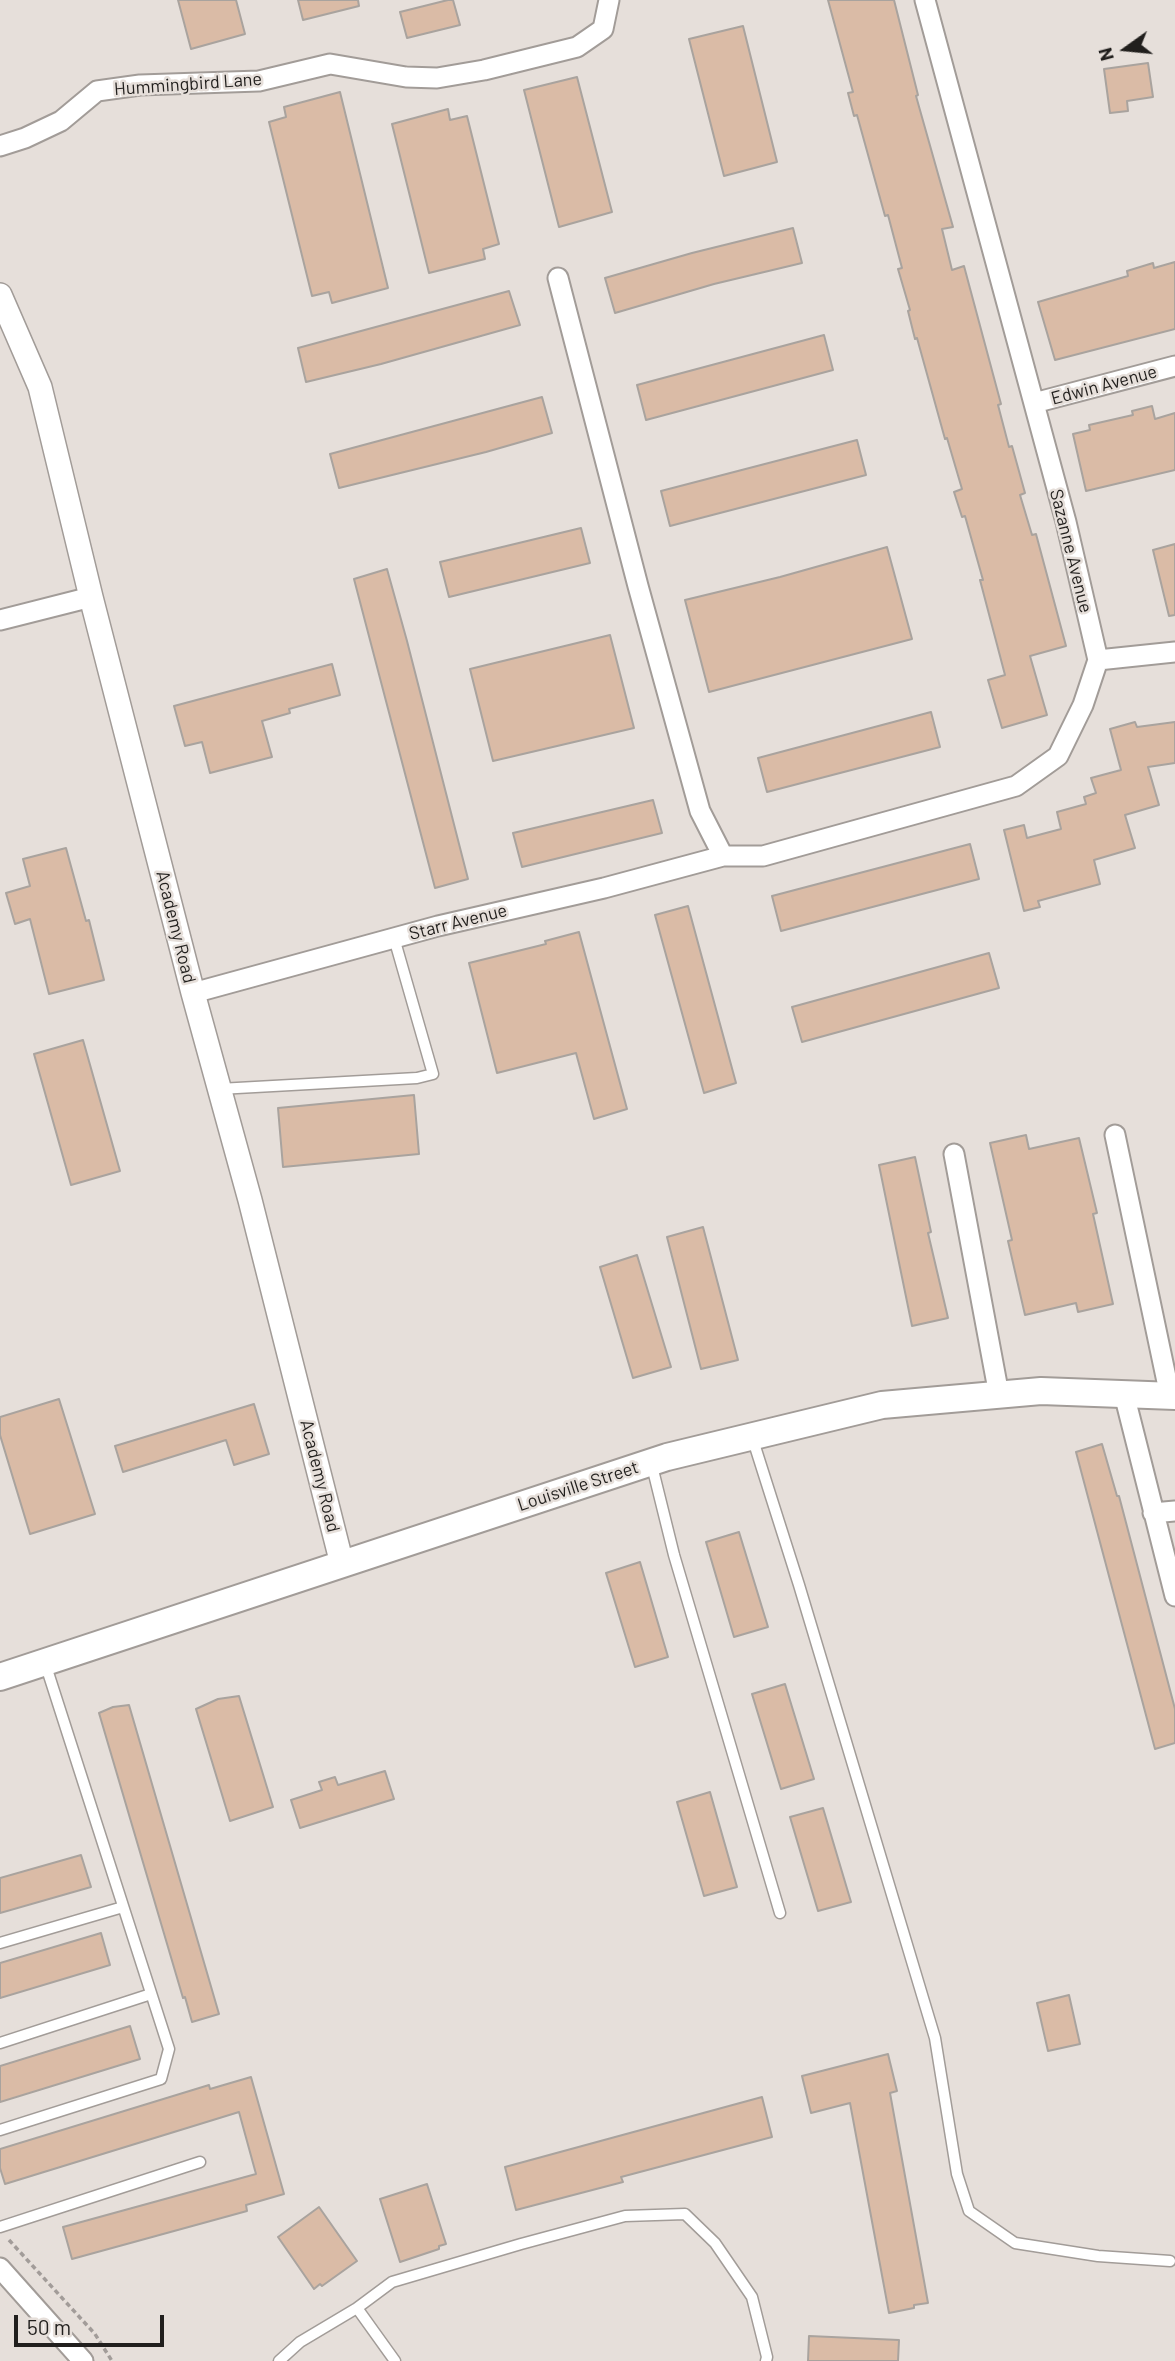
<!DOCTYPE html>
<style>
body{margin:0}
#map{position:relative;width:1175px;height:2361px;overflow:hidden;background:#e6dfda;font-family:Barlow,sans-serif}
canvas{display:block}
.north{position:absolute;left:1091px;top:14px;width:70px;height:70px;-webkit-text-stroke:5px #e6dfda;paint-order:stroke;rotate:255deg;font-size:19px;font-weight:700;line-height:28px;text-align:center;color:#211f1d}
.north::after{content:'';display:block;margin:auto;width:24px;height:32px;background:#211f1d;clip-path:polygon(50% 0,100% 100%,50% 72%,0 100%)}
.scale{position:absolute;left:14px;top:2315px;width:150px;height:32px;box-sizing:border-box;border:4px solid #211f1d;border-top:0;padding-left:9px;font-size:21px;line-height:24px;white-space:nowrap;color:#211f1d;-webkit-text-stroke:5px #e6dfda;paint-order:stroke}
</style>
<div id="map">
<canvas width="1175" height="2361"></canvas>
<div class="north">N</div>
<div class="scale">50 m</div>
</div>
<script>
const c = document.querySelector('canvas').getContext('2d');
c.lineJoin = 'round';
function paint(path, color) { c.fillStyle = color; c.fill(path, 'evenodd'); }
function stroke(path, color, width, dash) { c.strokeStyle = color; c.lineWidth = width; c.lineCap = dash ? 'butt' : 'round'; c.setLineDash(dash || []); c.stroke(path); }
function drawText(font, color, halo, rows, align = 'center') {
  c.font = font + ' Barlow,sans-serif'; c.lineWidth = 5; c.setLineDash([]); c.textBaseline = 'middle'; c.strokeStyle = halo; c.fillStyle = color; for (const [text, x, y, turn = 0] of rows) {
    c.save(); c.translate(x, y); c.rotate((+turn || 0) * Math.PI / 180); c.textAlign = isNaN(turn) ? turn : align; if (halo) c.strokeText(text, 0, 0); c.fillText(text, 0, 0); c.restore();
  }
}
const building = new Path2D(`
 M178 0H236L245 34 191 49Z
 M298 0H358L359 6 303 20Z
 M448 0H453L460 25 407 38 400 12Z
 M828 0H894L918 95 916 96 953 227 942 229 952 270 964 266 1001 404 998 405 1009 447 1012 446 1025 493 1020 495 1032 535 1036 534 1066 646 1030 656 1047 715 1002 728 988 680 1005 675 980 580H983L965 516 962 517 954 492 962 489 947 438 945 439 917 338 915 339 908 311 910 310 898 269 902 268 888 215 885 216 857 115 854 116 848 93 853 92Z
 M743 26 777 162 724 176 689 39Z
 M1148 63 1153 97 1127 101 1128 111 1110 113 1104 69Z
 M577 77 612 212 559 227 524 90Z
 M340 92 388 288 332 303 329 292 312 296 269 122 286 117 284 107Z
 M448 109 450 120 467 116 499 244 483 249 485 259 429 273 392 124Z
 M793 228 802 263 714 284 615 313 605 278 692 253Z
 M1175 262V329L1055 360 1038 302 1128 276 1127 271 1153 263 1154 268Z
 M509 291 520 325 381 364 306 382 298 348Z
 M824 335 833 370 646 420 637 385Z
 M542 397 552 433 486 452 339 488 330 454Z
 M1152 406 1155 419 1175 413V470L1086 491 1073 434 1090 430 1089 425 1133 415 1132 411Z
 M857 440 866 475 670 526 661 491Z
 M581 528 590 563 449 597 440 562Z
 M1175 544V615L1169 616 1153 550Z
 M887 547 912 639 709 692 685 600 780 577Z
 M387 569 407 641 468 879 435 888 354 579Z
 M610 635 634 728 493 761 470 669Z
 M332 664 340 695 289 709 290 713 262 721 272 757 210 773 202 742 185 746 174 706Z
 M931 712 940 747 767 792 758 758Z
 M1135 722 1137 727 1175 722V763L1148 767 1159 805 1125 815 1135 848 1094 860 1100 884 1038 901 1040 907 1024 911 1004 830 1024 825 1027 838 1061 829 1057 812 1086 804 1084 797 1096 793 1091 778 1121 770 1110 729Z
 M653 800 662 833 522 867 513 833Z
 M970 844 979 879 781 931 772 896Z
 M66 848 86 921 89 920 104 980 49 994 30 919 15 924 6 893 30 886 23 859Z
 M688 906 736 1083 704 1093 655 915Z
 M579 932 627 1109 594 1119 576 1053 497 1073 469 963 546 944 545 941Z
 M989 953 999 988 802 1042 792 1007Z
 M83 1040 120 1171 71 1185 34 1054Z
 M414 1095 419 1154 283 1167 278 1108Z
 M1026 1135 1029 1149 1079 1138 1097 1213 1093 1214 1113 1304 1078 1312 1076 1303 1025 1315 1008 1241 1012 1240 990 1143Z
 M915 1157 931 1232 928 1233 948 1318 912 1326 879 1165Z
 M703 1227 738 1360 701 1369 667 1237Z
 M637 1255 671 1367 633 1378 600 1267Z
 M59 1399 95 1514 30 1534 0 1435V1417Z
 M254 1404 269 1454 234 1465 226 1440 123 1472 115 1446Z
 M1102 1444 1117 1496H1119L1175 1709V1743L1155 1749 1076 1452Z
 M739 1532 768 1627 734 1637 706 1542Z
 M640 1562 668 1657 635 1667 606 1573Z
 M785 1684 814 1779 781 1789 752 1694Z
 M239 1696 273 1807 230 1821 196 1709 218 1699Z
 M129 1705 219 2014 192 2022 185 1997 183 1998 99 1713 113 1707Z
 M385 1771 394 1799 300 1828 291 1800 322 1790 319 1782 335 1777 338 1785Z
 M710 1792 737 1887 704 1896 677 1802Z
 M823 1808 851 1902 818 1911 790 1817Z
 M81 1855 91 1887 0 1913V1878Z
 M101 1933 110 1965 0 1998V1963Z
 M1069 1995 1080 2044 1048 2051 1037 2003Z
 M130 2026 140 2059 0 2102V2066Z
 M888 2054 897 2091 890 2093 928 2303 914 2305V2308L889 2313 850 2103 811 2113 802 2076Z
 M251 2077 284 2194 246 2205 247 2211 72 2259 63 2227 256 2174 239 2112 5 2184 0 2168V2149L209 2085 210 2089Z
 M762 2097 772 2137 621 2177 623 2182 516 2210 505 2167Z
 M427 2184 446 2244 439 2246V2249L400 2262 380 2199Z
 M319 2207 357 2261 322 2286 320 2284 314 2289 278 2237Z
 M809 2336 899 2340 898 2361H808Z`);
paint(building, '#dabba6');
stroke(building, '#a9a39e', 2);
const service = new Path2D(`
 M219 1089 417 1078 433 1074 394 938
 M752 1437 799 1585 935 2038 957 2174 969 2211 1015 2243 1098 2256 1170 2261
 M651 1462 674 1555 780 1913
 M0 1943 123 1907
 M0 2043 151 1994
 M0 2130 161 2079 169 2049 45 1663
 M0 2227 200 2162
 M279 2361 300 2342 357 2308
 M395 2361 357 2308 392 2282 521 2244 625 2216 685 2214 715 2243 752 2297 767 2357 766 2361`);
const minor = new Path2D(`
 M0 146 25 138 61 121 97 91 140 85 259 81 330 64 406 77 437 78 484 70 577 47 603 29 609 0
 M558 278 638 586 700 811 723 856
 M1034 403 1175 366
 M0 620 91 597
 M1098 660 1175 652
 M193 993 438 926 604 888 723 856H763L1016 786 1058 756 1083 705 1098 660 1066 522 925 0
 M1115 1135 1170 1396
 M954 1154 999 1395
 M1124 1394 1175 1596
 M1153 1513 1175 1511
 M0 2268 83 2361`);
const tertiary = new Path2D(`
 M0 295 40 387 91 597 193 993 250 1200 342 1564`);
const secondary = new Path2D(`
 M0 1677 667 1457 882 1405 1041 1391 1175 1396`);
stroke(service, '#a29c98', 13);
stroke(minor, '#a29c98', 23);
stroke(tertiary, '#a29c98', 26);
stroke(secondary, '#a29c98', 30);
stroke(new Path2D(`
 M9 2240 95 2334 112 2361`), '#a29c99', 3.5, [5, 3.5]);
stroke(service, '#fff', 10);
stroke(minor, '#fff', 19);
stroke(tertiary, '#fff', 23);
stroke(secondary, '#fff', 26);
drawText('18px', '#211f1d', '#e6dfda', [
 ["Hummingbird Lane",188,84,-4],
 ["Edwin Avenue",1104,385,-15],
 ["Sazanne Avenue",1071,551,76],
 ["Starr Avenue",458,922,-14],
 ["Academy Road",176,927,76],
 ["Academy Road",320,1476,76],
 ["Louisville Street",578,1486,-18]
]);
</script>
